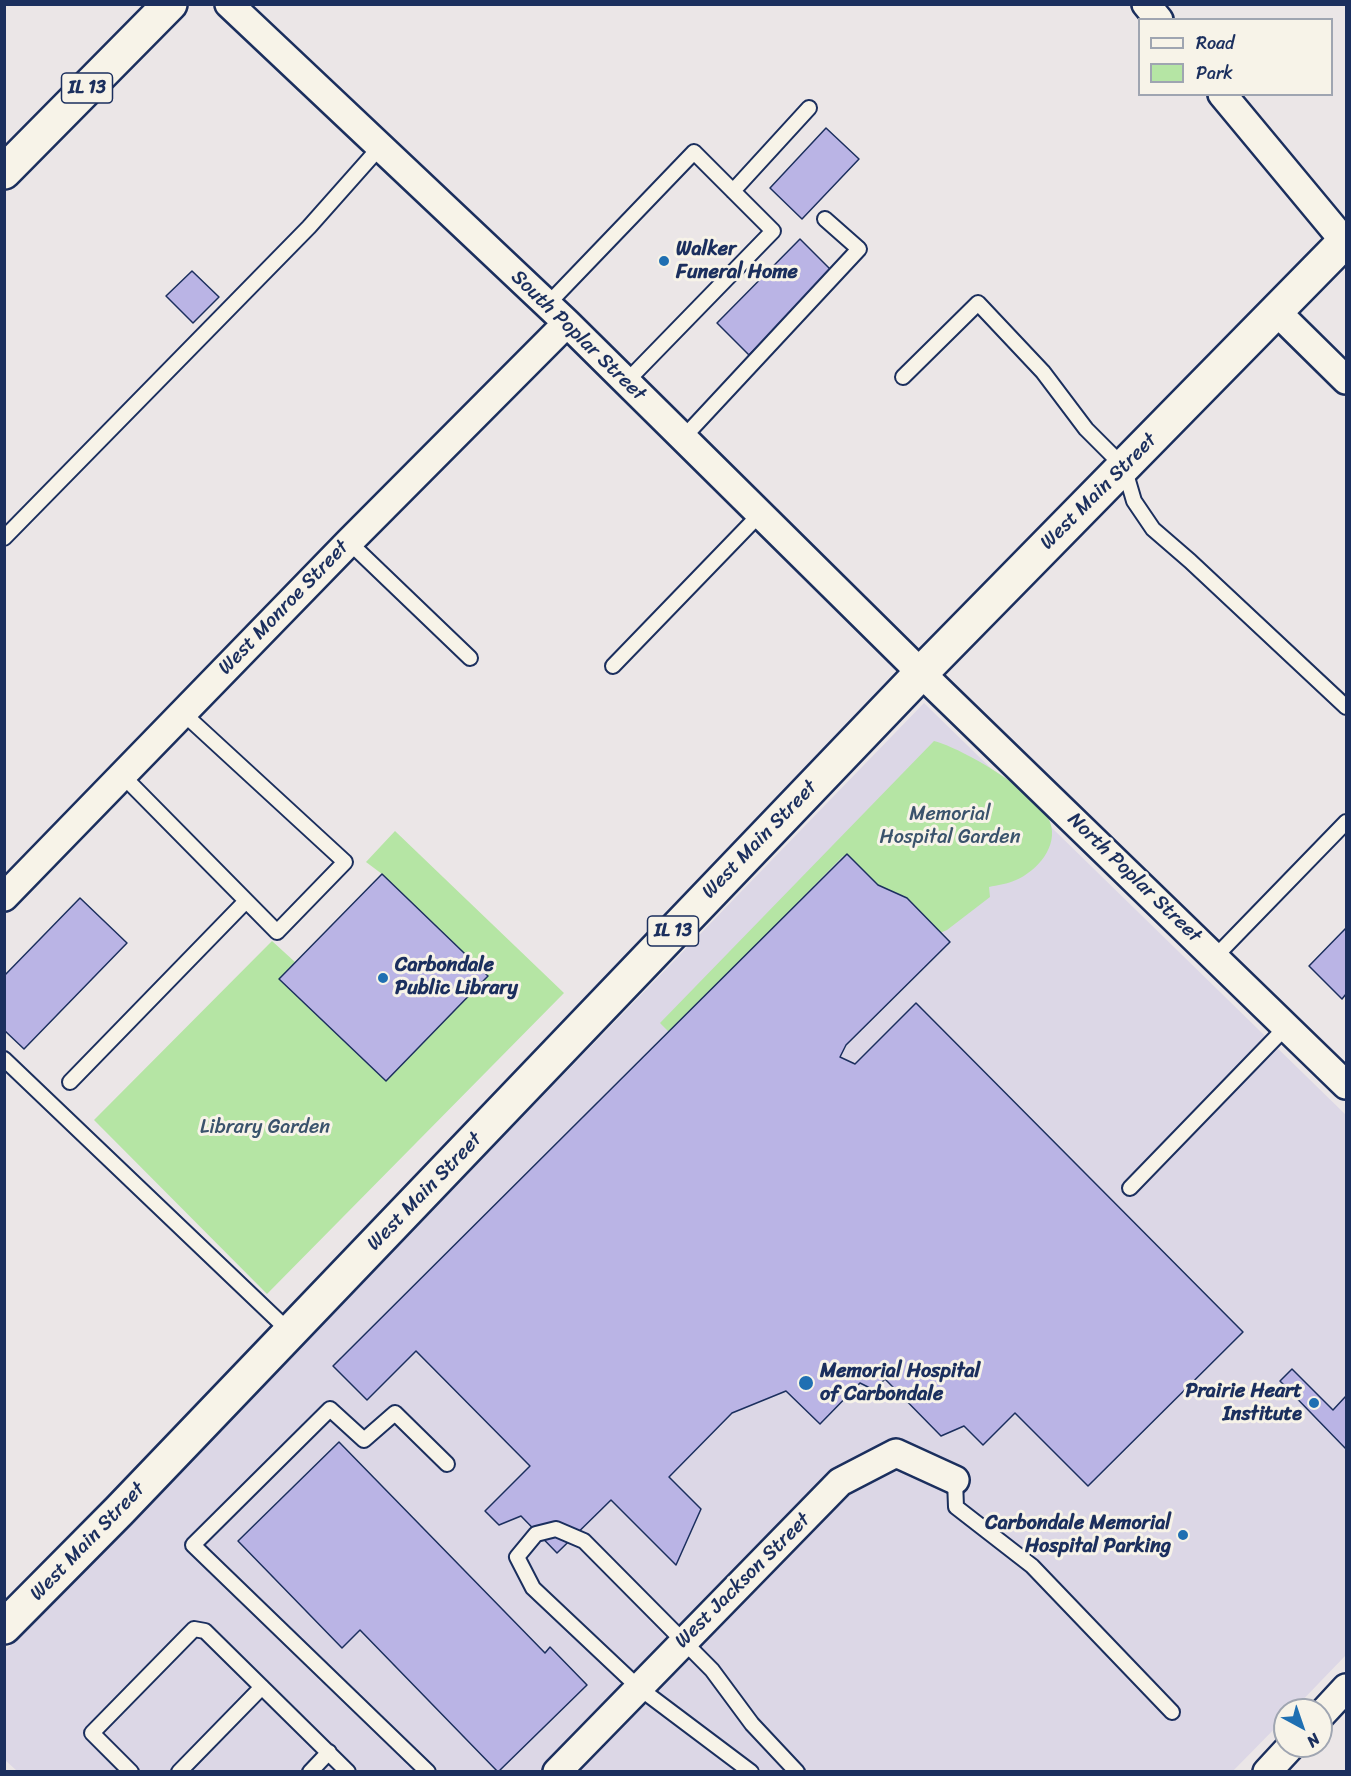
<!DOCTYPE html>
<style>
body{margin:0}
#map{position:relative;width:1351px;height:1776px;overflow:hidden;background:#ebe6e7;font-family:Sriracha,sans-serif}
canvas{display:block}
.frame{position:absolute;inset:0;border:6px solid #1b2f5e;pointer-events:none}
.legend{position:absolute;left:1138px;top:18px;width:195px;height:78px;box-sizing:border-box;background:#f7f3e8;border:2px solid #9fa5b1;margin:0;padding:8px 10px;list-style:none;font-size:18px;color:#1b2f5e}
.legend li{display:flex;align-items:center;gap:12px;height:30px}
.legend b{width:30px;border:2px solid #9fa5b1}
.north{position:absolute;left:1273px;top:1698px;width:60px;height:60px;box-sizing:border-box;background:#f7f3e8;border:2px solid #9fa5b1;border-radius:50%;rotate:140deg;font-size:16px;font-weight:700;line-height:24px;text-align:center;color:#1b2f5e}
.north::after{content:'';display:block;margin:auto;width:21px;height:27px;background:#1f6fb2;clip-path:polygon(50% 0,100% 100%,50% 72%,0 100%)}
</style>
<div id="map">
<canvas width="1351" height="1776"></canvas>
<div class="frame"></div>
<ul class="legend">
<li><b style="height:8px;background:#f7f3e8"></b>Road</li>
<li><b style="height:16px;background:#b5e5a4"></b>Park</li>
</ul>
<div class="north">N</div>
</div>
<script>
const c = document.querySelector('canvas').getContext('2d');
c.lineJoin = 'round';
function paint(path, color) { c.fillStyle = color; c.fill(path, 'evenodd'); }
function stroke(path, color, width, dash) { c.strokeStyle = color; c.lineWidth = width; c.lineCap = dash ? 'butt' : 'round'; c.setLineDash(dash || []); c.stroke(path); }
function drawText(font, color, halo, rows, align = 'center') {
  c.font = font + ' Sriracha,sans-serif'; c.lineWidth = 6; c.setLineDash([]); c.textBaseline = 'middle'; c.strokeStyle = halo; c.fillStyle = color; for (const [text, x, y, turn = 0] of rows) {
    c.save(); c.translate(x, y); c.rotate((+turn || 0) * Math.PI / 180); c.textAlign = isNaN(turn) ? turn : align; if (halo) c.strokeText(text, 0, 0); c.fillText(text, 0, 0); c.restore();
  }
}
paint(new Path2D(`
 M924 703 1346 1115V1655L1293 1710H1285V1718L1233 1771H17L5 1760 4 1652Z`), '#dcd7e6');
paint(new Path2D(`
 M934 741C962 748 1041 794 1050 822 1059 846 1037 871 1016 880 1008 884 997 885 989 887L990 897 947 930 940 933 903 895 891 904 843 856 670 1033 660 1023Z
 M395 831 564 993 267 1294 94 1120 272 941 295 962 279 979 385 1080 487 976 382 874 366 862Z`), '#b5e5a4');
const building = new Path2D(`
 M826 128 859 159 802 219 770 188Z
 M800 239 832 271 749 355 717 323Z
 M192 271 219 297 193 323 166 296Z
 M847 854 878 885 907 898 950 942 846 1045 840 1057 855 1064 916 1003 1243 1332 1088 1486 1015 1413 983 1445 964 1426 941 1436 885 1379 874 1390 860 1383 820 1424 786 1391 732 1413 669 1477 701 1509 676 1565 611 1500 557 1553 521 1516 499 1525 485 1511 530 1466 416 1351 367 1400 333 1366Z
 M382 874 488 976 386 1081 279 979Z
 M80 898 127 943 24 1049 4 1030V976Z
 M1346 928V994L1342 999 1309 966Z
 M1292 1369 1333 1410 1346 1396V1449L1280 1381Z
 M339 1442 545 1653 550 1647 587 1685 498 1772 360 1630 342 1648 238 1541Z`);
paint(building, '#bab4e5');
stroke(building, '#1b2f5e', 1.5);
const service = new Path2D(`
 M733 191 809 108
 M547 305 694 152 773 231 626 382
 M903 377 978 303 1043 372 1086 429 1124 467 1134 501 1153 529 1190 561 1346 707
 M683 438 859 249 825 219
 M4 538 309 227 380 147
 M349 542 470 658
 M613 666 760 514
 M122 775 277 932 345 862 183 713
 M1215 957 1346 822
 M4 1059 290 1332
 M70 1082 246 901
 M1130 1188 1287 1026
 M955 1480 956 1507 1032 1566 1172 1712
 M131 1772 92 1733 194 1629 205 1631 348 1772
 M179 1772 262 1687
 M310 1772 329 1752
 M428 1772 193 1545 330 1409 364 1440 395 1413 447 1464
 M751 1772 638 1687 533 1588 517 1557 536 1534 556 1529 584 1541 712 1670 752 1724 797 1772`);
const minor = new Path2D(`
 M229 4 567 323 921 673 1346 1085
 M1146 4 1159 20
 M1222 94 1345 242
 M1277 312 1346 380
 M4 897 349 542 567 323
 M1321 1715 1346 1688
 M557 1772 840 1482 896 1453 955 1480
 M1267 1772 1291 1746`);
const trunk = new Path2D(`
 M4 172 170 4
 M4 1627 119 1511 921 673 1346 240`);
stroke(service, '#1b2f5e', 18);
stroke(minor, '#1b2f5e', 32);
stroke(trunk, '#1b2f5e', 38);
stroke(service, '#f7f3e8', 14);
stroke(minor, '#f7f3e8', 27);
stroke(trunk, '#f7f3e8', 33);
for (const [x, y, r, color] of [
 [664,261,6,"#1f6fb2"],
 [383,978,6,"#1f6fb2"],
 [806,1383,8,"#1f6fb2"],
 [1314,1403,6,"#1f6fb2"],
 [1183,1535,6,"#1f6fb2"]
]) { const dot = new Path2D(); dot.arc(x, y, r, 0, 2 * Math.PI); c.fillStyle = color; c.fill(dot); stroke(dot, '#f7f3e8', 2); }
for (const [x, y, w] of [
 [87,88,51],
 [673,931,51]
]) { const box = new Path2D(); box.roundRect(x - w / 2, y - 15, w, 30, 4.5); c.fillStyle = '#f7f3e8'; c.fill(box); stroke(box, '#1b2f5e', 1.5); }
drawText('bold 18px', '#1b2f5e', null, [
 ["IL 13",87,88],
 ["IL 13",673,931]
]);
drawText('bold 20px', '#1b2f5e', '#f7f3e8', [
 ["Walker",676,250],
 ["Funeral Home",676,273],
 ["Carbondale",395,966],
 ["Public Library",395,989],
 ["Memorial Hospital",820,1372],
 ["of Carbondale",820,1395],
 ["Prairie Heart",1302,1392,"right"],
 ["Institute",1302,1415,"right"],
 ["Carbondale Memorial",1171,1524,"right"],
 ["Hospital Parking",1171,1547,"right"]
], 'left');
drawText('20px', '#1b2f5e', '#f7f3e8', [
 ["South Poplar Street",578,336,44],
 ["West Main Street",1099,492,-45],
 ["West Monroe Street",284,608,-46],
 ["West Main Street",760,840,-46],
 ["North Poplar Street",1134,878,44],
 ["West Main Street",425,1192,-46],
 ["West Main Street",88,1542,-46],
 ["West Jackson Street",743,1581,-45]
]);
drawText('20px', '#3a536c', '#f7f3e8', [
 ["Memorial",950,815],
 ["Hospital Garden",950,838],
 ["Library Garden",265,1128]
]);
</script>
